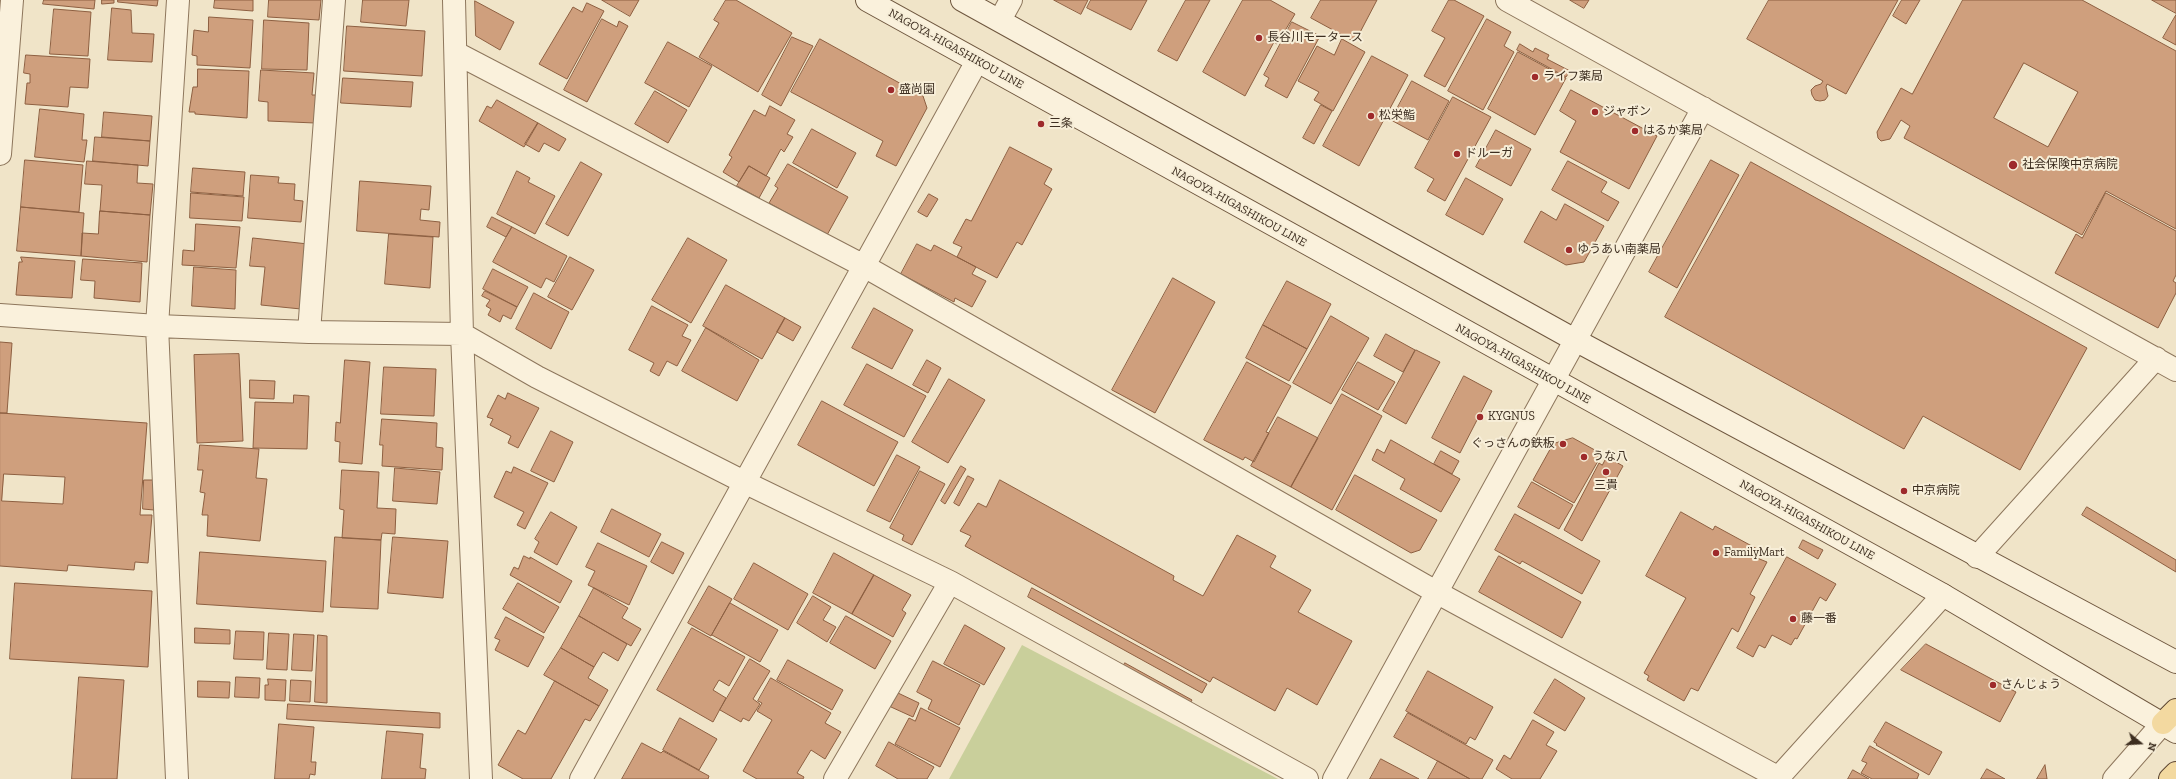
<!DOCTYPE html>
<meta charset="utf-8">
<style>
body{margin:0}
#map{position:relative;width:2176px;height:779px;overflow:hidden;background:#f0e4c8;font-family:"Zilla Slab",serif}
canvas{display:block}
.north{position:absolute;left:2120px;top:723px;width:40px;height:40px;-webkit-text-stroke:3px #f7eed8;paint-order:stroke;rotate:108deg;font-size:11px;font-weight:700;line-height:16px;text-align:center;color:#3d2e20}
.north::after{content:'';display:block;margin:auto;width:14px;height:18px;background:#3d2e20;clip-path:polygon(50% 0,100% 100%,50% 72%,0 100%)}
</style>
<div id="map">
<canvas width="2176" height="779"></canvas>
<div class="north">N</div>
</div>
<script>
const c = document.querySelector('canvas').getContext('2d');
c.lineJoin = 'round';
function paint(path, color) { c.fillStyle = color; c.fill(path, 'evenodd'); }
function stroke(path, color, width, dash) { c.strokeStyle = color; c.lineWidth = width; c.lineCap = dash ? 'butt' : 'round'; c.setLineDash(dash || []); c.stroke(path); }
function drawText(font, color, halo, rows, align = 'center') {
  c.font = font + ' "Zilla Slab","Noto Sans JP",serif'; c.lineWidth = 4; c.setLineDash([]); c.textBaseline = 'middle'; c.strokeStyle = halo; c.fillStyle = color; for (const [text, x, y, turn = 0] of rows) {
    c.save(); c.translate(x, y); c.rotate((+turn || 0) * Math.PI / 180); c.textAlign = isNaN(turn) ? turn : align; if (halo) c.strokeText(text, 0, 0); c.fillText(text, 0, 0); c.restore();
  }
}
paint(new Path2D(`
 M1022 645 1278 779H949Z`), '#c9cf9b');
const building = new Path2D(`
 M44 0H95L94 9 43 4Z
 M102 0H114V3L102 4Z
 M118 0H158L157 6 118 2Z
 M215 0H253V11L214 8Z
 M269 0H321L319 20 268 17Z
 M363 0H409L406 26 361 22Z
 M602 0H639L630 16Z
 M726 0H736L792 33 758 92 699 57 719 23 714 20Z
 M1054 0H1088L1081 14Z
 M1091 0H1147L1131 30 1087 8Z
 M1186 0H1210L1177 61 1158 51Z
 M1243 0H1270L1295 14 1277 44 1274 42 1245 96 1203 72Z
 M1321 0H1377L1355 42 1311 18Z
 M1449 0H1454L1484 16 1445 87 1424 76 1445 38 1432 31Z
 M1570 0H1589L1584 8Z
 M1769 0H1898L1846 94 1827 84 1826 87 1828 96 1825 100 1820 101 1815 100 1812 95 1811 90 1815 86 1821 84 1823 81 1747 39Z
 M1902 0H1920L1906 24 1893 16Z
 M1963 0H2082L2176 51V229L2106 191 2082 235 1904 138 1910 126 1901 120 1890 139 1881 141 1878 138 1877 132 1901 88 1912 94ZM2024 63 2078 92 2048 147 1994 118Z
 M2152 0H2176V13Z
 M475 1 514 22 500 50 476 36Z
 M587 3 604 11 567 79 539 64 573 7 582 12Z
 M112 8 131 10 132 33 154 34 152 62 108 60Z
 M54 9 91 12 88 56 50 54Z
 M2176 15V45L2163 38Z
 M209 17 253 20 250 68 197 65V56L192 55 194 30 208 32Z
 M602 19 617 27 619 21 628 26 587 102 564 90Z
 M1487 19 1511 32 1504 46 1514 52 1483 110 1448 91Z
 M264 20 309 23 307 70 262 69Z
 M1292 22 1320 36 1287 98 1265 86 1269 78 1264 75Z
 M347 26 425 31 422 76 344 71Z
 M792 37 813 46 781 106 762 95Z
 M820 39 923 96 927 108 896 166 876 156 883 141 791 92Z
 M1342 39 1365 52 1333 111 1314 100 1319 92 1298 81 1317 46 1334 55Z
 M668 42 712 66 689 107 645 83Z
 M1520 44 1533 52 1535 48 1549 55 1547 59 1570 71 1566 77 1517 50Z
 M1518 52 1566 78 1535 135 1488 109Z
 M26 55 90 59 88 88 70 87 68 107 25 104 27 83H30V74L24 73Z
 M1372 56 1408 75 1359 166 1323 146Z
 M198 69 249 71 247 118 195 114V112H189L193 87H197Z
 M261 70 314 73 312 95H317L315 123 268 121V102L259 101Z
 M343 78 413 82 411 107 341 103Z
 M1412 81 1449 101 1428 140 1391 120Z
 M1571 90 1657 136 1629 189 1560 152 1576 121 1560 111Z
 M655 91 687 110 668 143 635 124Z
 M1453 97 1491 117 1445 201 1427 191 1434 179 1415 168Z
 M497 100 538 123 524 147 479 121 487 106 491 108Z
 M1321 105 1332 111 1314 144 1303 138Z
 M770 106 795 120 787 134 793 137 784 152 781 149 766 176 749 166 739 182 723 172 732 157 729 155 754 110 765 116Z
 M40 109 84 114 82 140H87L84 162 35 157Z
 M104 112 152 116 150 141 102 137Z
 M538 123 566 139 559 151 544 143 539 152 525 144Z
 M812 129 856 153 837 188 793 163Z
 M1496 130 1531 149 1511 186 1476 167Z
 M95 137 150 141 148 166 93 161Z
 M1010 147 1052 169 1044 184 1052 189 1022 245 1017 242 997 278 957 257 962 247 953 243 966 219 971 221Z
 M25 160 83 165 79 212 21 207Z
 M1711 160 1739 175 1677 288 1649 272Z
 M87 161 138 165 137 183 153 184 150 215 100 211 102 185 85 184Z
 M1568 161 1607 182 1601 192 1619 202 1608 221 1552 190Z
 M581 162 602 174 568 236 546 224Z
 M1751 162 2087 348 2020 470 1923 416 1904 449 1665 317Z
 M788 164 848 197 827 235 769 203 778 188 775 186Z
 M749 166 770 178 759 198 737 186Z
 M193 168 245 172 243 196 191 192Z
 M517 171 530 178 528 182 555 196 535 234 497 214Z
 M251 175 279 177 278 183 295 184 294 200 303 201 301 222 248 218Z
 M1466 178 1503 199 1483 235 1446 215Z
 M360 181 431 186 429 210 421 209 420 220 440 222 439 237 357 231Z
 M191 193 244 197 242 221 190 218Z
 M2106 193 2176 231V275L2173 281 2176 283V293L2158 328 2055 273 2076 234 2082 238Z
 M929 194 938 199 927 217 918 212Z
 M1565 204 1604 226 1584 262 1566 265 1524 242 1541 211 1556 220Z
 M21 207 84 213 81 256 17 251Z
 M100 211 150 215 147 262 81 256 82 233 98 234Z
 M492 217 512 227 506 237 487 227Z
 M196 224 240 227 236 268 182 265 183 250 194 251Z
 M512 227 567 256 554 282 546 278 541 288 493 262Z
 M389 234 433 237 430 288 385 284Z
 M253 238 308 244 301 309 261 305 265 267 250 266Z
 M688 238 727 260 691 323 652 300Z
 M917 244 931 251 934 245 976 267 972 274 986 281 972 307 955 298 954 302 901 274Z
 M21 257 75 261 72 298 16 295 19 262H22Z
 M570 257 594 270 572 310 548 297Z
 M83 259 142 263 140 302 94 298 95 281 81 280Z
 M194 267 236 270 235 309 192 306Z
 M493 269 528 287 517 307 483 289Z
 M1173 278 1215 302 1155 413 1112 390Z
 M1287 281 1331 304 1307 349 1263 325Z
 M726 285 785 318 762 359 703 326Z
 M485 291 517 307 511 319 503 315 500 322 488 315 491 309 486 306 490 300 482 296Z
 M534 293 569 312 551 349 516 329Z
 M652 306 688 325 682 336 691 340 677 366 667 361 659 376 650 371 654 363 629 350Z
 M874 308 913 330 892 369 852 348Z
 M1331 316 1369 338 1331 404 1293 383Z
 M785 318 801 327 793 341 777 332Z
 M1263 325 1307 349 1289 381 1246 358Z
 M706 328 759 360 737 401 682 371Z
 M1386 334 1415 350 1403 372 1374 356Z
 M0 342 12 343 7 413H0Z
 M1416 350 1440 362 1406 424 1383 411Z
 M239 354 243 441 197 443 194 355Z
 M345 360 370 362 362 464 339 462 340 442 335 441 336 422 340 423Z
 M927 360 941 368 928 393 913 385Z
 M1247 362 1291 386 1266 432 1269 433 1254 462 1245 457 1243 460 1204 440Z
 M1358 362 1395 382 1378 410 1342 390Z
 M867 364 926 396 904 437 844 405Z
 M384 367 436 369 434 416 381 414Z
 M1464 376 1492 391 1460 453 1432 438Z
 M949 379 985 400 948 463 912 442Z
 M250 380 275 381 274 399 250 398Z
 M508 393 539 408 518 448 508 443 511 436 490 425 493 419 487 417 498 395 505 399Z
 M1342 394 1382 416 1332 510 1291 487Z
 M294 395 309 396 307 449 253 448 255 402 293 403Z
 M822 401 898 442 874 486 798 445Z
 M0 413 147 423 140 515H152L148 563 135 562 134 570 68 565 67 571 0 566ZM4 474 65 477 63 504 2 501Z
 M1278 417 1318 438 1291 487 1251 466Z
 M382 419 437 423 436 447 443 448 442 470 382 466 383 445H380Z
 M551 431 573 442 554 482 531 471Z
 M1573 438 1602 454 1574 503 1533 480 1553 444Z
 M1391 440 1460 479 1441 512 1400 489 1405 479 1372 460 1377 449 1384 453Z
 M200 445 259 449 256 478 267 479 260 541 207 536 208 515H202L205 493 200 492 203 470H198Z
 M1441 451 1459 461 1452 474 1434 464Z
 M897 455 920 467 890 522 867 511Z
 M1607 457 1623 466 1582 541 1564 530 1599 463 1602 465Z
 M961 466 966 469 945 504 941 501Z
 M514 467 548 483 525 529 517 525 524 512 494 497 506 471 511 473Z
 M395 468 440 472 437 504 393 501Z
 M342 470 379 472 377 508 396 509 395 534 382 533 381 540 342 538 344 510 340 509Z
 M920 471 945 484 912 545 902 540 904 535 890 528Z
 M1355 475 1437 520 1420 550 1411 553 1336 510Z
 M968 476 974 479 959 506 954 503Z
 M144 480H156L154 510 143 509Z
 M1000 480 1174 576 1173 580 1203 596 1237 535 1276 556 1270 567 1311 590 1298 612 1352 641 1317 705 1287 688 1275 711 1213 677 1210 682 965 546 971 536 960 531 978 503 986 507Z
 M1532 482 1573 505 1559 529 1518 507Z
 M2087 507 2176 560V572L2082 515Z
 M612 509 661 534 649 557 601 532Z
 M551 512 577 527 557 565 534 552 539 542 535 539Z
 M1681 512 1713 530 1715 526 1761 551 1757 558 1767 562 1750 594 1755 597 1738 632 1732 628 1698 691 1691 688 1684 701 1647 680 1649 676 1644 673 1686 598 1646 576Z
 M1515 514 1600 561 1582 594 1522 561 1520 564 1495 550Z
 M335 537 381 540 378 609 331 607Z
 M393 537 448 541 443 598 388 593Z
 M1803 540 1823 550 1818 559 1799 548Z
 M662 542 684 553 673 574 651 562Z
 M598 543 647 566 629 605 588 585 595 571 586 567Z
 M200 552 326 561 323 612 197 604Z
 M834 553 874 575 852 614 813 593Z
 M524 556 530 559V557L572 581 560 603 510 575 514 567 518 569Z
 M1499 556 1581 602 1562 638 1479 592Z
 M1787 557 1836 584 1826 601 1820 597 1797 639 1795 638 1791 645 1772 635 1765 648 1759 645 1753 657 1737 648Z
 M754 563 808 594 788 630 734 599Z
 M874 575 911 595 902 610 906 613 893 637 852 614Z
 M15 583 152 591 148 667 10 659Z
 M518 583 559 607 544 633 503 609Z
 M709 586 732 599 711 636 688 623Z
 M594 588 628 608 622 618 641 629 631 646 579 616Z
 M1032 588 1207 684 1202 693 1028 597Z
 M813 596 831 607 823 620 836 627 827 642 797 623Z
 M730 603 778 630 760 662 712 635Z
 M579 616 627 644 618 661 603 652 594 667 561 648Z
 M846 616 891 641 875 669 830 643Z
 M506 617 544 637 528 667 495 650 500 640 495 638Z
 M965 625 1005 648 984 685 944 664Z
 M195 628 230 630V644L195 643Z
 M692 628 745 657 729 686 719 680 713 690 726 698 713 722 657 690Z
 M236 631 264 632 263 660 234 659Z
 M269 633 289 634 287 670 267 669Z
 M294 634 314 635 312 671 292 670Z
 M318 635 327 636V703L315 702Z
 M1926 644 2016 692 2000 722 1901 670Z
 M561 648 594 667 588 678 608 690 599 706 544 675Z
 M750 659 770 671 753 699 760 704 749 721 743 718 741 722 720 710Z
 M788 660 843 690 832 710 777 680Z
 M933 661 980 685 959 725 928 709 932 700 917 692Z
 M1125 663 1192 700 1187 709 1121 672Z
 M1428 671 1493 707 1475 740 1470 737 1466 744 1406 711Z
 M79 677 124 680 117 779H72Z
 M236 677 260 678 259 698 235 697Z
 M771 678 831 713 825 723 841 732 825 759 811 750 797 773 804 777 803 779H757L743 771 772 720 757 711 762 703 758 701Z
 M268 679 286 680 285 701 265 700V685H268Z
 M1555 679 1585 698 1565 731 1534 713Z
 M291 680 311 681 310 702 290 701Z
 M198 681 230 682 229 698 198 697Z
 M555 681 599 706 590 721 585 719 551 779H523L498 765 518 730 525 734Z
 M898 693 919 703 913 717 891 707Z
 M288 704 440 713V728L287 719Z
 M921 708 960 728 940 767 895 744 909 718 915 721Z
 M1408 713 1493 760 1482 779H1470L1394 737Z
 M680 718 717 739 699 770 663 750Z
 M1533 720 1554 732 1546 745 1557 751 1540 779H1512L1496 769 1504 755 1510 759Z
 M1886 722 1942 752 1929 775 1876 745 1877 744 1874 742Z
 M279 724 314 727 311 762H316L315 775 310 774 309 779H275Z
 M387 731 423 734 420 768 426 769 425 779H382Z
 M889 742 934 767 927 779H898L876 766Z
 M642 743 661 753 663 751 709 776 708 779H622Z
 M1870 746 1919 774 1917 779H1872L1861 773 1867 763 1862 761Z
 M1381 759 1419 779H1370Z
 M1438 761 1470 779H1428Z
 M2045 765 2047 779H2037Z
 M1987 769 2005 779H1981Z
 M1853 770 1869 779H1848Z`);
paint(building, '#cf9f7d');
stroke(building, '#8d5f41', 1);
const minor = new Path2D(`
 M454 0 462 334 481 779
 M1507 0 2176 370
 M1000 20 1011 0
 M456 53 864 266 1436 592 1781 779
 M0 154 12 0
 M0 315 157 326 309 332 462 334 537 377 744 482 950 582 1307 779
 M309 332 334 0
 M1977 557 2156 358
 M177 779 157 326 178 0
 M581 779 977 61
 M835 779 950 582
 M1334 779 1703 108
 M1777 779 1943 595
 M2114 779 2163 723`);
const secondary = new Path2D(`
 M867 0 1943 595 2176 732
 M962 0 1575 340 2176 662`);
const primary = new Path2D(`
 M2163 723 2176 710
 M2170 779 2176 773`);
stroke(minor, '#8d765c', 24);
stroke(secondary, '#6f573f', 24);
stroke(primary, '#5b4430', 24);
stroke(minor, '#faf1dc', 22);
stroke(secondary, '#faf1dc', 22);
stroke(primary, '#f3d9a0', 22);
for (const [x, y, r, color] of [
 [1259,38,4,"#9e2a2b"],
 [1535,77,4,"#9e2a2b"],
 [891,90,4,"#9e2a2b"],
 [1595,112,4,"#9e2a2b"],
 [1371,116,4,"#9e2a2b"],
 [1041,124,4,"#9e2a2b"],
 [1635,131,4,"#9e2a2b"],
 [1457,154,4,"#9e2a2b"],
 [2013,165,5,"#9e2a2b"],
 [1569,250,4,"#9e2a2b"],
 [1480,417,4,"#9e2a2b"],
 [1563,444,4,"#9e2a2b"],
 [1584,457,4,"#9e2a2b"],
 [1606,472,4,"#9e2a2b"],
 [1904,491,4,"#9e2a2b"],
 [1716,553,4,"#9e2a2b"],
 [1793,619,4,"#9e2a2b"],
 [1993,685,4,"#9e2a2b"]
]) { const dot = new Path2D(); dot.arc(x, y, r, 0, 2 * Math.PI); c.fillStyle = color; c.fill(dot); stroke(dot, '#f7eed8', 1.5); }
drawText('12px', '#3d2e20', '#f7eed8', [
 ["長谷川モータース",1267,38],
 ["ライフ薬局",1543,77],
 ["盛尚園",899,90],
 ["ジャボン",1603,112],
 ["松栄鮨",1379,116],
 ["三条",1049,124],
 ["はるか薬局",1643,131],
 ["ドルーガ",1465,154],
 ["社会保険中京病院",2022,165],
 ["ゆうあい南薬局",1577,250],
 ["KYGNUS",1488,417],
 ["ぐっさんの鉄板",1555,444,"right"],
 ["うな八",1592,457],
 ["三貴",1606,486,"center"],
 ["中京病院",1912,491],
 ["FamilyMart",1724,553],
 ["藤一番",1801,619],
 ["さんじょう",2001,685]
], 'left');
drawText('12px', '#3d2e20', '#f7eed8', [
 ["NAGOYA-HIGASHIKOU LINE",956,49,29],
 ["NAGOYA-HIGASHIKOU LINE",1239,207,29],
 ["NAGOYA-HIGASHIKOU LINE",1523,364,29],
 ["NAGOYA-HIGASHIKOU LINE",1807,520,29]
]);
</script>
